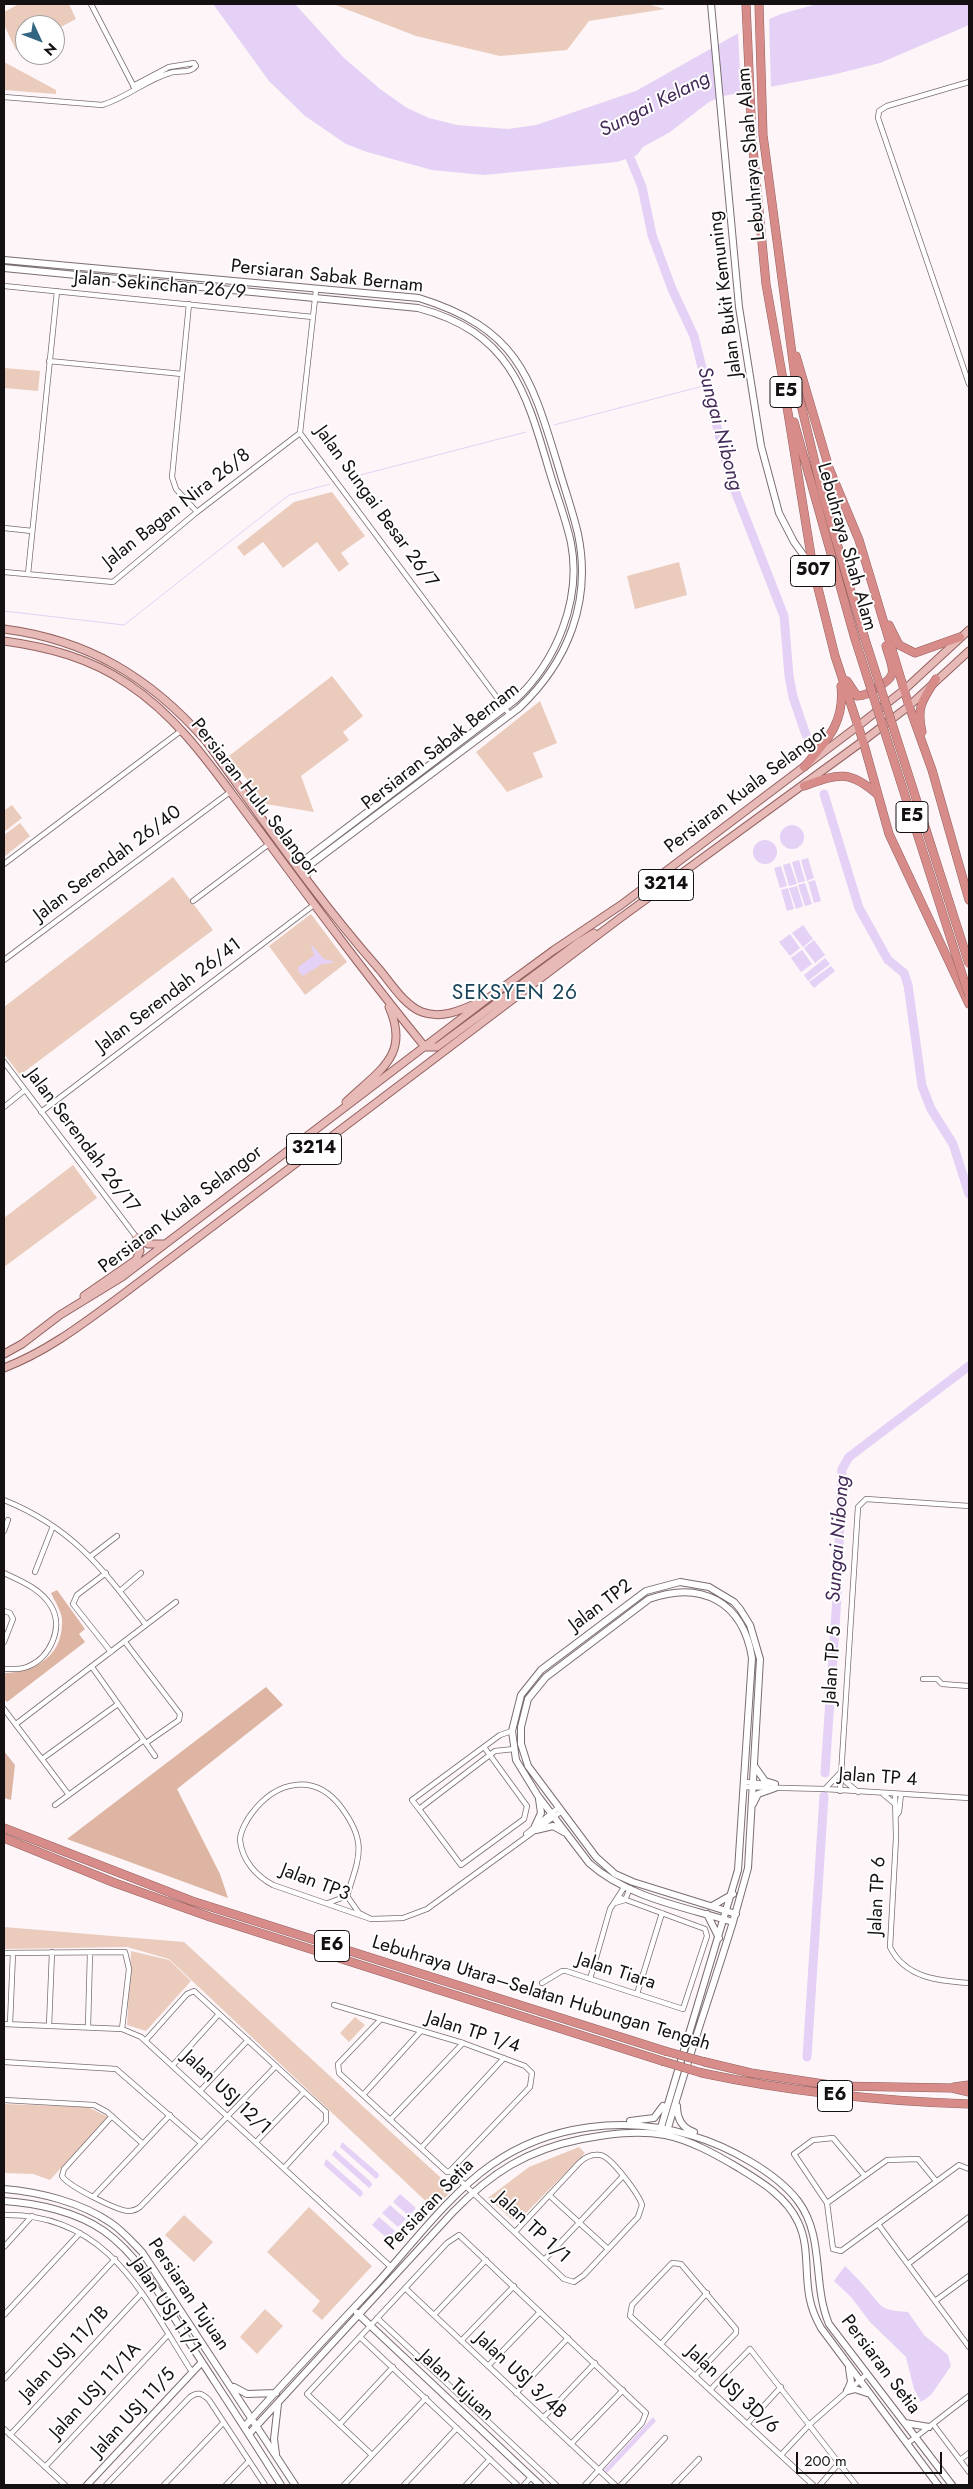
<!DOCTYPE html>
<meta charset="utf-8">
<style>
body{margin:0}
#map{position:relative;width:973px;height:2489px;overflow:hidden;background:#fdf5f8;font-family:Jost,sans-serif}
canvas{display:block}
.frame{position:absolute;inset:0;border:5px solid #151112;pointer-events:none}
.north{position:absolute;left:15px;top:15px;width:50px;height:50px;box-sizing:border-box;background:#fff;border:1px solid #a1a0a0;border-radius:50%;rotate:133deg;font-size:14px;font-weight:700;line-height:20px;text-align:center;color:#151112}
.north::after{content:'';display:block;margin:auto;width:18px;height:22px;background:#336683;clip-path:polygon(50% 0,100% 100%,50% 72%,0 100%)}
.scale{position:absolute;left:796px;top:2452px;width:146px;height:22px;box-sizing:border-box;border:2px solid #151112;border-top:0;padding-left:6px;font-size:15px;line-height:18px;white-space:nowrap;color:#151112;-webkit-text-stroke:4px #fff;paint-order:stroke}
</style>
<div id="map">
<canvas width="973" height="2489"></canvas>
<div class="frame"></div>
<div class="north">N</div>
<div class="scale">200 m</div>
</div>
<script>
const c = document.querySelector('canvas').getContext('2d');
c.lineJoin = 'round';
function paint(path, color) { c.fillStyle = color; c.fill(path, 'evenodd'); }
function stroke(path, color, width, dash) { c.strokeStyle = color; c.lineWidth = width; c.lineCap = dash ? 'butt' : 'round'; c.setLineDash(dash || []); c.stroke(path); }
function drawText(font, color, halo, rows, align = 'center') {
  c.font = font + ' Jost,sans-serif'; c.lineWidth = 4; c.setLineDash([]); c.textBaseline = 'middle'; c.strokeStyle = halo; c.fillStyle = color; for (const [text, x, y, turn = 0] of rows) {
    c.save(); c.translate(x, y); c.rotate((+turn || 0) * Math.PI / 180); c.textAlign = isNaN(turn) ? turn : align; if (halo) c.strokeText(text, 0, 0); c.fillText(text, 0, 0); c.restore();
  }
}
paint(new Path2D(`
 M19 4H69L76 19 55 30V25H25V45L16 50 4 25V12Z
 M333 4H647L665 9 589 21 567 50 500 56 416 36Z
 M4 62 56 90V94L4 90Z
 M4 368 40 371 38 391 4 388Z
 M332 492 365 536 341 553 349 564 339 572 317 542 283 568 263 542 244 556 237 547 294 502Z
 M679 562 687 595 635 609 627 576Z
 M332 676 363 716 343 732 349 740 301 776 314 812 266 804 229 756Z
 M540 701 557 743 533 753 543 777 507 792 476 752Z
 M12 805 22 818 4 832V808L5 810Z
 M20 823 30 836 4 857V835Z
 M173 877 213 930 20 1075 4 1054V1007Z
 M311 914 347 962 305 995 269 946Z
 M73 1165 97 1198 4 1267V1218Z
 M4 1927 184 1942 453 2189 434 2209 169 1959 127 1947 4 1949Z
 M131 1951 169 1960 191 1981 146 2031 127 2025Z
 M355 2017 365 2025 349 2042 340 2033Z
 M4 2104 88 2107 108 2117 50 2180 33 2174 4 2173Z
 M579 2147 585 2153 522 2217 514 2221 488 2198 529 2167Z
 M309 2207 372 2266 322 2320 312 2311 320 2301 267 2252Z
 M184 2215 213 2242 194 2262 165 2235Z
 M265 2309 283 2326 257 2354 240 2337Z`), '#eacbbc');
paint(new Path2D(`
 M57 1590 85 1629 79 1634 85 1642 7 1702 4 1699V1673C34 1672 62 1657 62 1623 63 1613 55 1602 51 1593Z
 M266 1687 283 1705 177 1789 220 1874 228 1898 67 1839Z
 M4 1751 15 1765 11 1800 4 1798Z`), '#ddb5a2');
paint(new Path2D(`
 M213 4H295L344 58 380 89 407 108 429 118 457 125 508 129 536 125 636 91 742 31 781 14 817 4H969V25L880 63 832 75 723 96 709 102 670 132 643 147 637 155 617 162 484 175 432 170 367 152 346 144 305 116 269 81Z
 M780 837a12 12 0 1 1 24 0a12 12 0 1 1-24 0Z
 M753 852a12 12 0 1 1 24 0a12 12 0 1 1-24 0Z
 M808 858 814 878 807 881 801 860Z
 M799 860 805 881 798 883 792 862Z
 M790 863 797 884 789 886 783 865Z
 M781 866 787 886 780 888 774 868Z
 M815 880 821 901 814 903 808 882Z
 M805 883 812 904 805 906 798 885Z
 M797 886 803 906 796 909 789 888Z
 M788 888 794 909 787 911 781 890Z
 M803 925 813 939 803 947 792 933Z
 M790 934 800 948 790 956 779 942Z
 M814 940 825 955 815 963 804 948Z
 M312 945 324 959 333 961V963L322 964 303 976 298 971V967L314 955 311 946Z
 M802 950 812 964 801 972 791 958Z
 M825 958 830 964 808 981 804 975Z
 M831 966 835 971 814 988 809 982Z
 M342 2142 378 2173 379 2176 376 2179 340 2147Z
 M335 2150 371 2182 372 2185 369 2188 332 2155Z
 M326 2159 362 2191 363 2194 360 2197 324 2165Z
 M400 2194 416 2208 409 2216 393 2202Z
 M390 2205 406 2219 398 2227 382 2213Z
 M379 2217 395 2231 388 2239 372 2225Z
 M845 2266C852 2273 859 2280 865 2287 883 2307 878 2310 908 2312L924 2335 948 2355 951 2366 931 2395 921 2402 914 2389 906 2357 870 2322 851 2297 834 2281Z
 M653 2417 656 2421 607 2473 604 2470Z`), '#e4d1f5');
paint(new Path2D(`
 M769 17 771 89 741 95 738 30Z`), '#fdf5f8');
stroke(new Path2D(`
 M554 425 707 385
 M345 479 526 432
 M4 611 124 625 289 495 330 484`), '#e4d1f5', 1);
stroke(new Path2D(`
 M626 148 642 187 652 235 672 289 694 336 730 478 784 616 789 676 793 697 806 735
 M824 794 859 908 888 960 904 973 908 985 922 1086 931 1109 953 1144 969 1194
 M825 1773 837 1597 842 1469 849 1457 969 1366
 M807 2057 824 1796`), '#e4d1f5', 9);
const street = new Path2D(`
 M91 4 134 87
 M969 82 887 106 879 111 878 118 969 384
 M4 97 102 105C127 98 147 79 170 73 179 70 190 74 196 66L194 63 169 67 133 86
 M4 286 313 317
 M316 290 300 433 510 715
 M189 304 172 477 176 489 197 512
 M49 361 182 374
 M4 528 32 531
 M4 572 113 582 197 512 300 433
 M28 574 57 291
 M4 864 182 730
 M193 901 269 844
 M4 960 230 792
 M4 1062 137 1238
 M4 1107 25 1090
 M41 1112 315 904
 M4 1500C73 1528 102 1568 146 1625
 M4 1531 8 1520
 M91 1556 117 1536
 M35 1572 53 1526
 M4 1573C21 1581 41 1589 51 1606 64 1628 50 1658 27 1667 19 1670 12 1669 4 1669
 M106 1573 77 1595 73 1604 111 1652
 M120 1591 141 1573
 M4 1611 10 1613 13 1619 4 1642
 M125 1642 180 1714 179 1720 146 1743
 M92 1667 155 1756
 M923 1679H937L942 1684 969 1686
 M4 1709 69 1795
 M16 1724 176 1602
 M512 1731 500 1735 412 1800 419 1809 495 1751 514 1749
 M42 1759 118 1704
 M745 1782 768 1784
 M744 1787 825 1789 969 1798
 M825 1789 841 1772 846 1782 858 1792
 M840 1791 858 1507 866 1499 969 1506
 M883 1794 895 1804
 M895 1794 896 1838 890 1947C905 1978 939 1981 969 1983
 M55 1805 144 1740
 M419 1809 461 1865 524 1819 527 1806 484 1747
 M896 1816 899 1812 901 1794
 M526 1834 559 1807
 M328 1903 347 1896
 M615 1903 625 1900 630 1888
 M371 1919 359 1913 347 1896C359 1857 368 1843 341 1807 315 1773 277 1780 252 1813 247 1819 240 1832 240 1840 242 1860 256 1876 273 1885L371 1919 403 1918 427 1909 562 1811
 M4 1953 125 1952 129 1969 122 2029
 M590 1979 610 1909 625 1886
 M542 1983 562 1971H566L683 2009 707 1936 705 1929 618 1897
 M637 1994 662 1913
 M334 2005 463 2043 525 2066 532 2073 530 2087 450 2171
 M381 2019 338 2064 339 2073 447 2172 450 2171 564 2279 574 2282 584 2275 638 2217 642 2205C639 2195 611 2156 600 2155 592 2154 585 2157 579 2163L515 2232
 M4 2024 122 2029 141 2037 391 2267
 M10 2024 13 1953
 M49 2026 52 1952
 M88 2027 90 1953
 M146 2040 187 1994 194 1991 326 2112V2122L284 2168
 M4 2062 116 2069 201 2143
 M173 2065 219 2014
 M201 2090 248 2040
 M363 2095 420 2032
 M4 2100 94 2105 107 2112 142 2143
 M112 2116 64 2169 62 2176C68 2186 116 2210 128 2211 133 2211 136 2210 140 2207L276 2066
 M390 2120 463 2043
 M256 2142 304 2092
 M421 2148 504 2058
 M864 2175 833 2138 813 2140 794 2154 827 2203 833 2249 841 2251 959 2165 969 2169
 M549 2195 608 2249
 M94 2196 170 2115
 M827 2203 887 2160 918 2159 936 2181
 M4 2215C108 2213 144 2297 192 2372
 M878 2224 969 2347
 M4 2247 32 2216
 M544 2260 623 2176
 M908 2264 969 2217
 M405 2288 615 2485
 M935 2301 969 2276
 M4 2315 80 2233
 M434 2315 486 2260
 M377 2318 556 2485
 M360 2337 517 2485
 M461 2341 514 2286
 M661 2344 707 2293
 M488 2366 540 2312
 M695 2376 736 2333V2329L681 2264 672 2263 632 2305 630 2316 813 2485
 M4 2379 115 2259
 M710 2390 750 2349 856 2485
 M516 2393 568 2338
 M543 2418 595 2363
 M340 2424 393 2367
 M747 2424 781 2387
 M933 2424 969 2472
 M4 2429 65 2485
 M10 2435 142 2293
 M908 2443 969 2396
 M571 2444 623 2390
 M372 2455 307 2394 447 2243 459 2235 646 2413 642 2423 585 2485
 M781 2455 810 2424 866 2375
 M960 2460 969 2453
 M45 2467 168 2335
 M106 2485 189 2398C197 2391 202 2393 209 2400L265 2485
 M164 2485 223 2423
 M226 2485 249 2461
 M344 2485 426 2398
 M404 2485 457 2428
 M466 2485 490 2459
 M524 2485 531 2477
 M621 2485 665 2438
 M674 2485 699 2459
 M820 2485 839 2463`);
const secondary = new Path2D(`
 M711 4 739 307 761 446 779 513 794 542 812 567
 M4 260 419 298C519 329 531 377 559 469 565 490 573 512 578 534 592 601 568 662 519 708L311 864 306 877
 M4 268 418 308C509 332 525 388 549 470 556 494 566 519 571 543 582 600 556 662 515 700L307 858 292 859
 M755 1767 765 1781 775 1784
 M753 1804 758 1794 775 1788
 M535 1826 541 1813 539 1799
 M536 1830 553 1826 564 1832
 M712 1906 733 1894
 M707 1914 719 1938
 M677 2106C677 2119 682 2128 694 2132
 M630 2121 654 2118 663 2106
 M659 2134 738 1870 752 1658C743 1602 702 1580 649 1599L546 1677 528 1699 521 1727V1744L528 1766 596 1857 615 1874 633 1882 736 1914
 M666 2135C686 2064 711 1993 733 1922L748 1868 760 1659 750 1625 740 1609 734 1602 709 1587 680 1582 646 1591 541 1670 521 1695 512 1731 516 1760 538 1796 589 1863C628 1898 685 1907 733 1922
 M4 2189C39 2192 81 2202 111 2223 123 2231 132 2242 142 2252L295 2485
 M4 2201C37 2203 77 2212 104 2231 142 2258 165 2304 189 2342 220 2390 251 2437 281 2485
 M357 2313 540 2485
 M234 2387 247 2394 276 2393
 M847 2391 855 2389 870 2394
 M847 2391 851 2382 849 2368
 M905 2423 929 2427
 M244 2427C288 2378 334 2329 379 2281 412 2244 451 2193 491 2165 549 2124 627 2115 693 2136 727 2146 776 2172 798 2201 825 2237 812 2284 829 2324L952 2485
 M249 2434 453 2212C492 2172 527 2150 582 2139 609 2134 637 2130 665 2135 690 2140 715 2154 737 2167 760 2181 786 2196 798 2222 810 2246 804 2275 810 2300 812 2310 816 2319 821 2328L938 2485
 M276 2454 274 2439 278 2404
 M87 2485 202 2362`);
const primary = new Path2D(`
 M4 629C88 640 150 677 206 741 262 818 316 898 379 969 391 983 404 1005 422 1012 441 1019 459 1011 477 1003
 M4 641C48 647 90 658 128 684 184 721 219 778 259 830 313 903 367 976 425 1047
 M425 1047H437L579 942 594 933
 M346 1102C378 1071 411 1056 389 1007
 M137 1238 148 1244H165
 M84 1296 136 1260 140 1251 137 1238
 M4 1354 22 1344 60 1315 122 1277 487 999 554 950 621 905 858 726 904 690 969 630
 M4 1368C48 1351 84 1323 122 1295L619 919 863 741 909 706 969 651`);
const highway = new Path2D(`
 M746 4 752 138 766 284 785 391
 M759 4 763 135 796 384 822 492 864 636
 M796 356 829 468 859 540 909 706 932 770 969 900
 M784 388 813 568 835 656 863 741 889 834 969 1004
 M794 422 855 639
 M889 625 899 645 915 653 960 637
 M847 681 857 696C865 696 869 693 875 689 900 675 893 671 886 646
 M922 732C916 707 923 699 936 679
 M804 767C827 740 845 723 841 686
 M804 786C838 774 849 769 878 795
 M4 1828 192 1901 665 2051
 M4 1838 115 1883 210 1917 662 2061
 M705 2062 751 2073 837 2086 952 2088 969 2092
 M702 2073C791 2092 878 2101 969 2104
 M954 2087 969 2085`);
stroke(street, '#7a6e72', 6);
stroke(secondary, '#7a6e72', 8);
stroke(primary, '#93615f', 9);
stroke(highway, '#93615f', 9);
stroke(street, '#fff', 4.5);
stroke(secondary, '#fff', 6);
stroke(primary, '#e7bab8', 7);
stroke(highway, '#d78c89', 8);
const highwayBridge = new Path2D(`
 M864 636 969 964
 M855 639 969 996
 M665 2051 705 2062
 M662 2061 702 2073`);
stroke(highwayBridge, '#93615f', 9, []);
stroke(highwayBridge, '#d78c89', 8);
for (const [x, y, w] of [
 [786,392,32],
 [813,571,45],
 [912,817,32],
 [666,885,55],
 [314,1149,55],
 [332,1946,35],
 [835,2096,35]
]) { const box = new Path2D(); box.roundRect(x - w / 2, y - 15.5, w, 31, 4); c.fillStyle = '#fff'; c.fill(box); stroke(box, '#151112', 1); }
drawText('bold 18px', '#151112', null, [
 ["E5",786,392],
 ["507",813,571],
 ["E5",912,817],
 ["3214",666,885],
 ["3214",314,1149],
 ["E6",332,1946],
 ["E6",835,2096]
]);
drawText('19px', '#151112', '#fff', [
 ["Lebuhraya Shah Alam",752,154,-95],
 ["Persiaran Sabak Bernam",327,277,6],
 ["Jalan Sekinchan 26/9",160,286,5],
 ["Jalan Bukit Kemuning",726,294,-97],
 ["Jalan Sungai Besar 26/7",376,507,54],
 ["Jalan Bagan Nira 26/8",177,509,-38],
 ["Lebuhraya Shah Alam",846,547,74],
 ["Persiaran Sabak Bernam",441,747,-38],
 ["Persiaran Kuala Selangor",747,790,-37],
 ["Persiaran Hulu Selangor",254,798,52],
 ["Jalan Serendah 26/40",108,864,-37],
 ["Jalan Serendah 26/41",169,996,-37],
 ["Jalan Serendah 26/17",82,1141,53],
 ["Persiaran Kuala Selangor",181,1210,-37],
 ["Jalan TP2",601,1606,-37],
 ["Jalan TP 5",833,1665,-86],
 ["Jalan TP 4",878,1778,4],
 ["Jalan TP3",315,1883,21],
 ["Jalan TP 6",878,1896,-87],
 ["Jalan Tiara",616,1972,18],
 ["Lebuhraya Utara–Selatan Hubungan Tengah",541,1994,17],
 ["Jalan TP 1/4",473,2033,18],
 ["Jalan USJ 12/1",226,2093,43],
 ["Persiaran Setia",430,2205,-46],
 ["Jalan TP 1/1",532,2228,43],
 ["Persiaran Tujuan",188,2295,56],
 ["Jalan USJ 11/1",165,2306,56],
 ["Jalan USJ 11/1B",65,2354,-47],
 ["Persiaran Setia",880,2365,53],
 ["Jalan USJ 3/4B",520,2376,43],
 ["Jalan Tujuan",456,2386,43],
 ["Jalan USJ 3D/6",732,2390,43],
 ["Jalan USJ 11/1A",96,2391,-47],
 ["Jalan USJ 11/5",134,2413,-47]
]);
drawText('italic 20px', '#442a58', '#fff', [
 ["Sungai Kelang",655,105,-27],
 ["Sungai Nibong",719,429,75],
 ["Sungai Nibong",839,1539,-86]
]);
c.letterSpacing = '1px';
drawText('21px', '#194359', '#fff', [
 ["SEKSYEN 26",515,994]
]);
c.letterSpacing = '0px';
</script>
